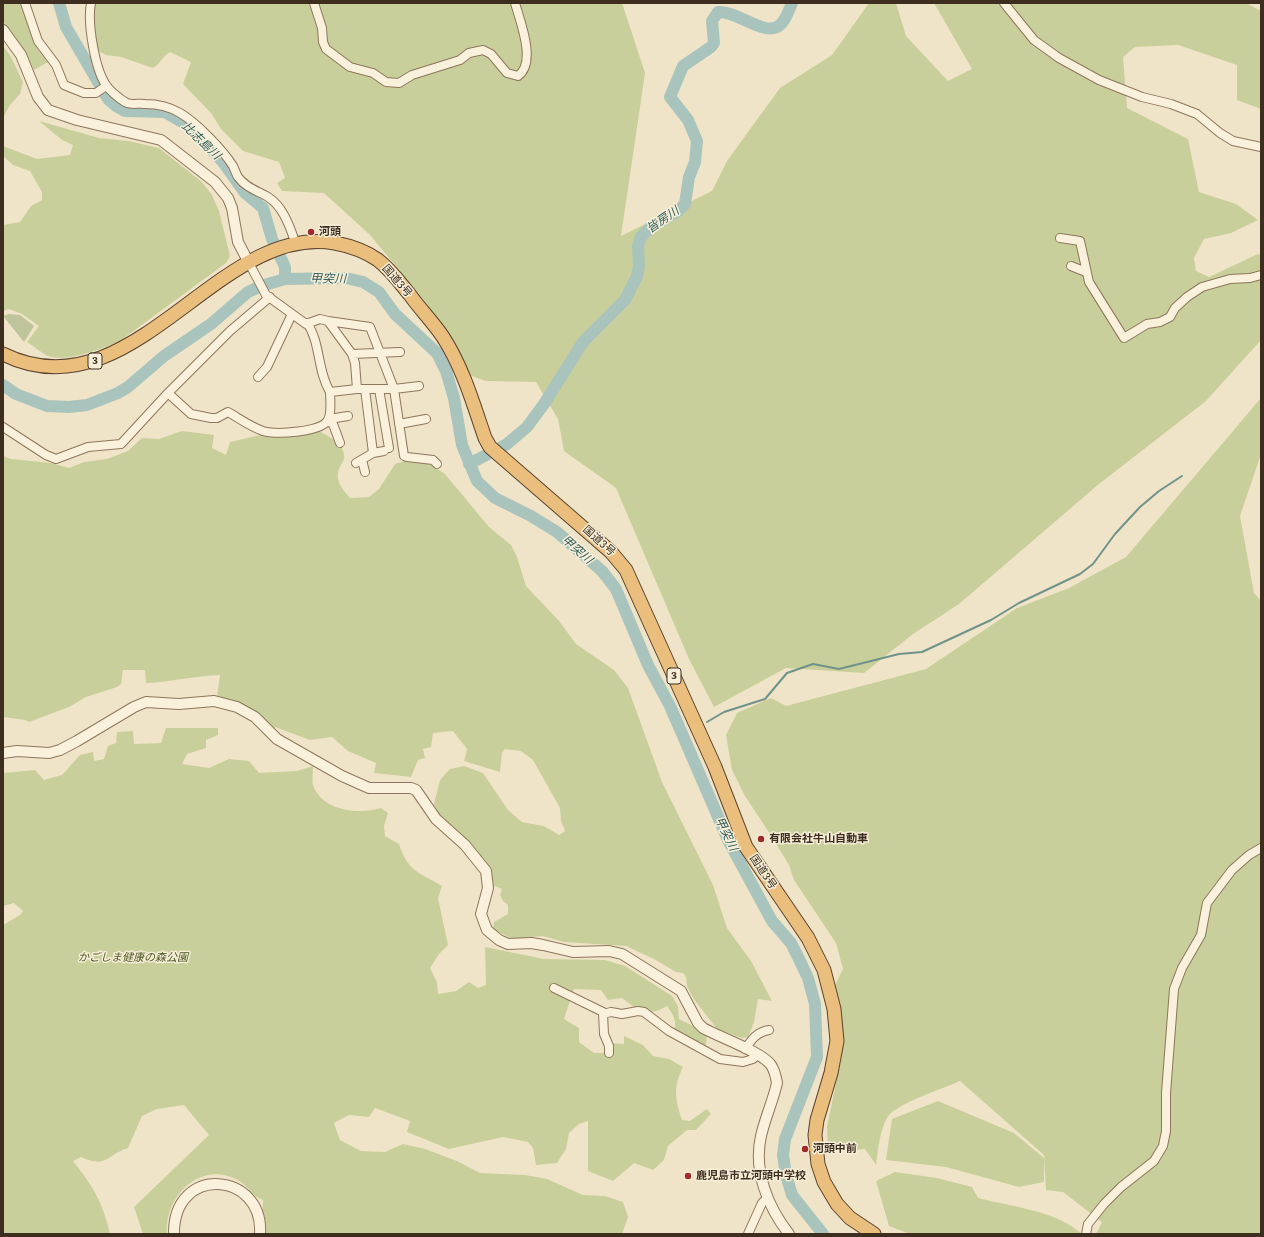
<!DOCTYPE html>
<meta charset="utf-8">
<style>
body{margin:0}
#map{position:relative;width:1264px;height:1237px;overflow:hidden;background:#f0e4c8;font-family:Literata,serif}
canvas{display:block}
.frame{position:absolute;inset:0;border:4px solid #3d2e20;pointer-events:none}
</style>
<div id="map">
<canvas width="1264" height="1237"></canvas>
<div class="frame"></div>
</div>
<script>
const c = document.querySelector('canvas').getContext('2d');
c.lineJoin = 'round';
function paint(path, color) { c.fillStyle = color; c.fill(path, 'evenodd'); }
function stroke(path, color, width, dash) { c.strokeStyle = color; c.lineWidth = width; c.lineCap = dash ? 'butt' : 'round'; c.setLineDash(dash || []); c.stroke(path); }
function drawText(font, color, halo, rows, align = 'center') {
  c.font = font + ' Literata,"Noto Sans JP",serif'; c.lineWidth = 3; c.setLineDash([]); c.textBaseline = 'middle'; c.strokeStyle = halo; c.fillStyle = color; for (const [text, x, y, turn = 0] of rows) {
    c.save(); c.translate(x, y); c.rotate((+turn || 0) * Math.PI / 180); c.textAlign = isNaN(turn) ? turn : align; if (halo) c.strokeText(text, 0, 0); c.fillText(text, 0, 0); c.restore();
  }
}
paint(new Path2D(`
 M3 3 23 4 38 50 48 62 34 70 27 55 3 21Z
 M94 3H622L645 73 621 236 712 191 727 161 780 88 832 55 869 3H896L906 36 948 81 972 69 934 3H1246L1261 11V109L1237 100V65L1178 45 1135 47 1123 57 1127 108 1188 139 1199 192 1236 204 1258 220 1231 233 1204 239 1194 258 1196 271 1209 277 1258 254 1261 255V340L1206 401 1099 484 959 604 913 634 864 673 786 668 714 707 689 659 616 488 564 451 558 419 536 382 486 381 466 374 400 271 370 235 324 193 282 191 277 183 285 178 279 162 243 151 221 129 211 113 183 84 191 62 170 52C162 57 160 64 153 68L121 57 106 55 96 50 93 17Z
 M3 46 10 55 23 82 20 94 10 105 3 118Z
 M39 121 99 138 129 141 159 148 202 182 212 195 219 211 230 256 226 263 120 341C101 349 67 363 48 356 41 353 34 346 27 342L39 326 22 314 9 309 3 311V225L20 222 31 206 42 200V192L30 171 13 165 3 156V146L37 159 70 155 73 145 62 140Z
 M1261 398V454L1240 516 1254 593 1261 601V1234H1096L1102 1222 1063 1192 1046 1190 1044 1155 960 1081C942 1089 904 1101 890 1114 880 1125 878 1151 876 1165L865 1149 828 1152 827 1126 841 1060 843 1026 834 987 843 969 836 943 794 880 789 865 772 837 745 796 732 770 726 735 737 713 771 698 786 706 926 669 1017 608 1069 588 1126 557Z
 M318 430C325 435 337 440 341 447 349 460 340 462 338 473 336 482 344 491 350 498L369 497 379 489 395 464 411 459 430 464 445 474 489 527 511 545 517 557 526 586 559 621 576 644 614 670 628 688 662 782 713 885 727 928 751 961 772 1001 758 999 754 1022 748 1037 742 1038 717 1029 693 998 687 986 686 977 683 973 676 972 654 959 626 946 564 942 543 936 512 939 493 929 494 922 508 914V905L503 901 500 895 502 889 493 885 490 869 440 817 434 804 440 780 450 769 464 766 483 773 508 810 522 822 544 826 559 835 565 831 561 821 560 808 533 760 521 751 505 749 502 753 500 772 464 761 467 749 453 731 433 733 431 747 423 749 425 758 418 760 411 777 374 773 376 763 348 751 332 737 310 740 275 727 270 739 243 706 217 697 220 675C194 676 171 682 146 683L145 670H123L121 684 117 687 86 697 69 707 29 722 25 720 3 717V456L11 459 51 463 69 468 84 462 107 459 128 451 142 438 159 439 182 431 214 435 212 448 226 455 230 442 265 434Z
 M166 728H218V735L206 740V748L187 754 182 764 209 768 229 759 249 761 259 773 297 771 313 766C313 772 312 780 313 785 322 811 359 815 381 808L388 813 384 826 385 836 399 844C408 872 419 872 442 886L438 898 448 945 439 954 430 968 437 982 438 994 456 991 469 982 478 988 486 985 485 947 544 959 605 960 625 966 672 996 678 1006 679 1019 707 1033 706 1045 672 1036C678 1022 675 1018 667 1006 647 1018 639 1011 622 998L608 1000 601 990 574 989 564 1019 579 1028V1042L594 1053H604L607 1043 624 1044V1036L643 1045 653 1056 669 1059 683 1067C673 1088 675 1098 682 1120L690 1121 707 1109 711 1114 696 1130H687L668 1146 664 1160 653 1170 634 1163 613 1181 588 1171V1121L579 1124 569 1133 566 1149 557 1163 536 1165 533 1148 528 1142 503 1137 449 1149 407 1132 410 1121 375 1108 369 1117 349 1115 334 1123 340 1140 361 1151 385 1152 403 1144 425 1149 457 1161 480 1173 525 1175 547 1179 583 1195 605 1196 623 1202 628 1217 622 1234H261L263 1200C251 1196 247 1184 236 1179 199 1161 164 1197 167 1234H143L134 1207 209 1135 184 1105 157 1109 142 1116 128 1148C106 1155 107 1169 81 1157L73 1161C93 1186 103 1203 110 1234H3V925L20 915 23 911 14 903 3 906V773L35 770 44 780 62 775 80 755 93 752 94 761 104 759 108 746 116 743 117 732 133 731 134 744 161 743Z
 M938 1101 1014 1133 1044 1158V1182L1019 1187 946 1167 886 1160 892 1119Z
 M895 1172 937 1178 972 1187 978 1198C1012 1207 1055 1210 1082 1234H910L889 1226 876 1181Z`), '#c9cf9b');
paint(new Path2D(`
 M9 314 20 315 34 326 24 342 3 316Z`), '#bfc49a');
stroke(new Path2D(`
 M707 722 724 712 765 699 787 673 813 664 839 669 899 654 922 652 991 620 1019 603 1080 574 1093 564 1115 534 1140 507 1159 491 1182 476`), '#6f938a', 2);
stroke(new Path2D(`
 M59 3 66 27 108 99 116 106 125 111 165 112 189 126 223 162 245 193 263 208 272 239 285 267V279
 M3 385 16 394 47 406 69 407 87 405 118 393 128 387 164 356 211 324 248 292 261 286 285 279 346 278 363 282 379 292 395 314 437 353 446 371 454 398 462 445 477 481 495 498 531 516 557 532 602 571 616 589 648 665 670 706 729 842 772 921 791 943 799 959 808 978 815 1004 817 1057 785 1139 783 1155 786 1175 792 1195 823 1234
 M498 449 507 444 527 427 544 404 583 342 625 300 637 276 639 267 638 246 641 237 651 227 678 211 685 204 689 177 695 162 697 141 688 120 670 97 683 66 711 47 714 43 712 21 718 12C737 10 765 38 780 25 786 20 789 10 792 3
 M469 464 488 454`), '#a9c4bc', 12);
const minor = new Path2D(`
 M25 3 38 41 56 65 64 85 84 93H96L106 86
 M91 3C87 23 95 69 106 85 110 91 121 100 127 103 133 105 139 103 145 104 157 104 170 107 180 113 197 123 223 150 233 166 235 170 236 174 238 177 246 188 258 191 268 197 284 207 290 228 296 244
 M314 3 322 28 323 42 326 49 350 67 373 73 386 82 399 83 412 75 460 60 469 53 483 50 491 54 507 73 518 76C537 63 520 21 515 3
 M1004 3 1034 40 1059 58 1099 80 1142 97 1171 104 1197 114 1220 133 1233 141 1261 147
 M1060 238 1080 241 1089 282 1124 338 1147 324 1160 322 1170 317 1175 308 1187 297 1202 287 1230 279 1250 278 1261 275
 M249 263 266 295 306 324 320 319 328 321 352 354 355 363 357 389H394L404 456 407 457 433 460 437 464
 M1071 266 1086 272
 M328 321 370 327 394 389 419 386
 M307 323C321 343 317 371 330 392
 M352 354 400 352
 M258 377 267 367 292 314
 M365 389 373 453 384 451
 M379 389 389 448
 M168 393 191 414 211 418H217L228 412C240 419 251 427 263 431 276 435 322 432 328 420 332 413 330 400 330 392L357 389
 M329 419 348 416
 M327 421 333 424 340 443
 M399 424 426 419
 M3 427 46 455 56 459 88 447 121 444 168 393 230 331 270 297
 M362 460 365 472
 M356 463 373 453
 M554 988 605 1013
 M745 1049C752 1039 757 1032 769 1030
 M609 1053V1046L604 1034 603 1014 611 1012 622 1014 638 1011 644 1012 669 1031 720 1059 743 1062 753 1059 757 1055
 M748 1234 762 1203 767 1198
 M1086 1234 1088 1224 1104 1204 1121 1187 1154 1161 1163 1146 1166 1131V1093L1174 989 1182 968 1201 935 1207 903 1232 870 1249 855 1261 848`);
const tertiary = new Path2D(`
 M3 30 21 55 38 97 48 110 77 120 161 140 215 182 228 198 232 208 238 242 249 263
 M3 753 17 751 49 753 60 750 77 741 134 707 146 702 179 704 214 701 237 707 255 717 277 739 342 776 369 788H411L416 790 436 819 465 845 486 871 488 888 481 914 487 930 499 940 508 944 531 943 543 945 573 952 609 951 622 954 681 991 698 1023 703 1028C719 1037 762 1052 771 1065 775 1071 776 1077 777 1083 773 1101 765 1118 761 1136 753 1171 768 1207 789 1234
 M174 1234C173 1164 264 1171 260 1234`);
const trunk = new Path2D(`
 M3 354C132 418 218 222 335 243 351 246 365 251 378 260 391 270 400 283 410 295 420 309 433 322 443 337 463 368 473 403 485 438L490 447 611 552 626 570 715 767 746 847 808 938 824 970 834 1009 837 1041 831 1073 817 1120 815 1135 818 1164 824 1182 837 1204 850 1218 874 1234`);
stroke(minor, '#8d765c', 10);
stroke(tertiary, '#8d765c', 12);
stroke(trunk, '#5b4430', 15);
stroke(minor, '#faf1dc', 8);
stroke(tertiary, '#faf1dc', 10);
stroke(trunk, '#eabe7c', 13);
for (const [x, y, r, color] of [
 [311,232,4,"#9e2a2b"],
 [761,839,4,"#9e2a2b"],
 [805,1149,4,"#9e2a2b"],
 [688,1176,4,"#9e2a2b"]
]) { const dot = new Path2D(); dot.arc(x, y, r, 0, 2 * Math.PI); c.fillStyle = color; c.fill(dot); stroke(dot, '#f7eed8', 1.5); }
for (const [x, y, w] of [
 [95,361,14],
 [674,676,14]
]) { const box = new Path2D(); box.roundRect(x - w / 2, y - 8, w, 16, 3); c.fillStyle = '#f7eed8'; c.fill(box); stroke(box, '#3d2e20', 1); }
drawText('bold 10px', '#3d2e20', null, [
 ["3",95,361],
 ["3",674,676]
]);
drawText('bold 11px', '#3d2e20', '#f7eed8', [
 ["河頭",319,232],
 ["有限会社牛山自動車",769,839],
 ["河頭中前",813,1149],
 ["鹿児島市立河頭中学校",696,1176]
], 'left');
drawText('11px', '#3d2e20', '#f7eed8', [
 ["国道3号",397,281,49],
 ["国道3号",599,541,42],
 ["国道3号",763,872,56]
]);
drawText('italic 11px', '#4d5a26', '#f7eed8', [
 ["かごしま健康の森公園",133,958]
]);
drawText('italic 12px', '#2f5d5a', '#f7eed8', [
 ["比志島川",201,141,44],
 ["皆房川",663,220,-35],
 ["甲突川",328,279,1],
 ["甲突川",577,550,41],
 ["甲突川",726,834,64]
]);
</script>
